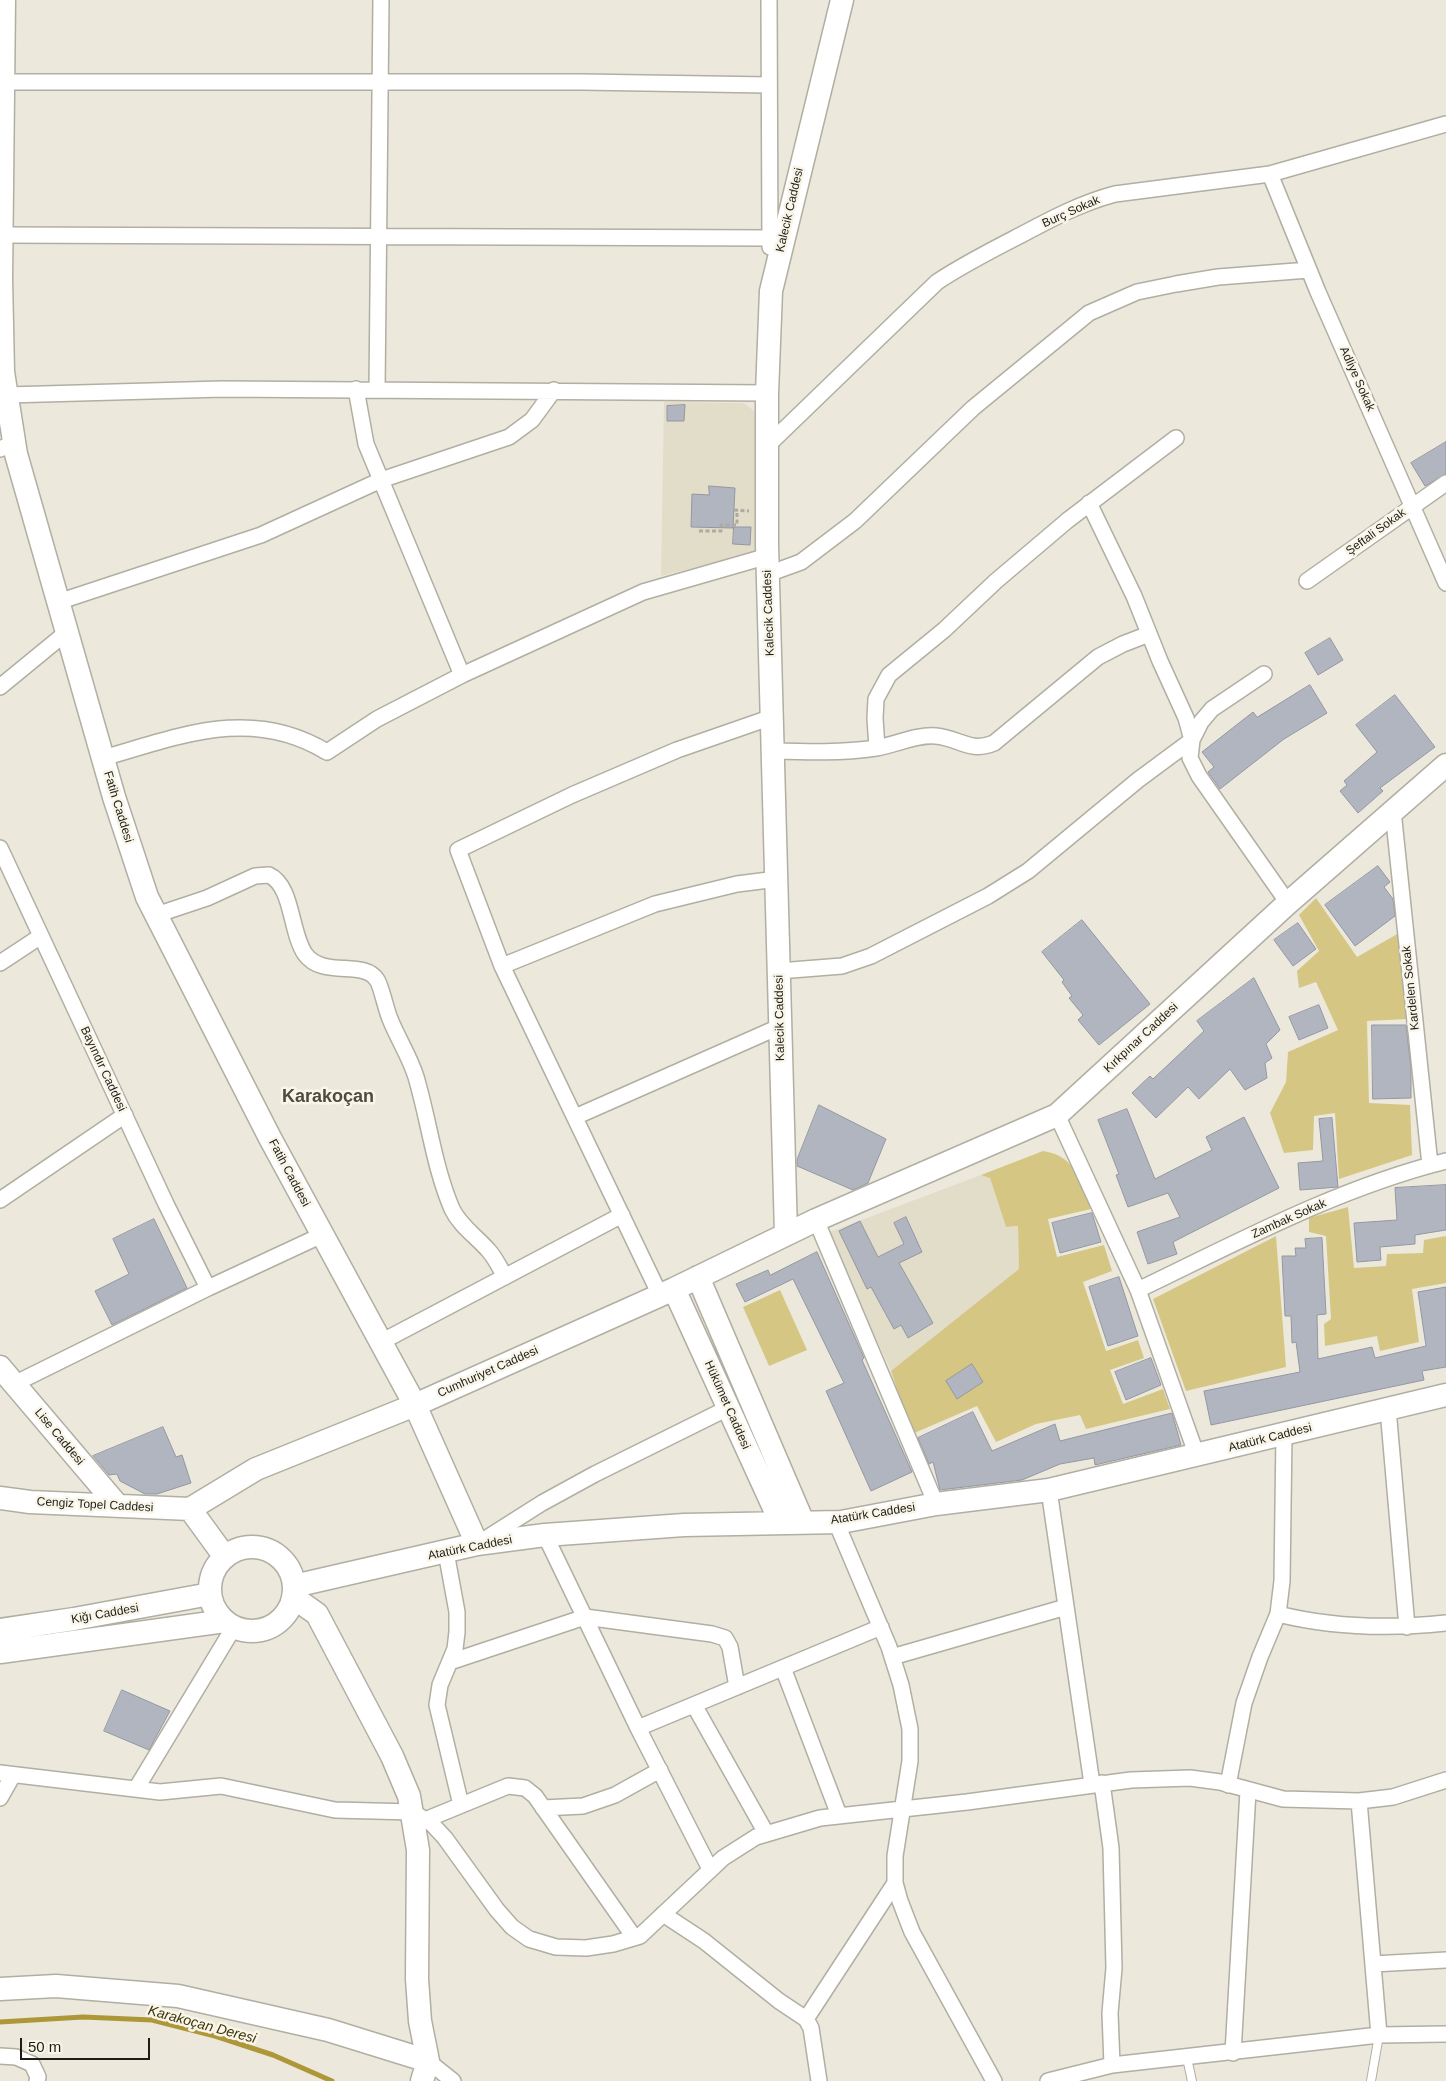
<!DOCTYPE html>
<meta charset="utf-8">
<style>
body{margin:0}
#map{position:relative;width:1446px;height:2081px;overflow:hidden;background:#ece9dc;font-family:Arial,sans-serif}
canvas{display:block}
.scale{position:absolute;left:20px;top:2038px;width:130px;height:22px;box-sizing:border-box;border:2px solid #1d1c17;border-top:0;padding-left:6px;font-size:15px;line-height:18px;white-space:nowrap;color:#1d1c17;-webkit-text-stroke:4px #f9f6e9;paint-order:stroke}
</style>
<div id="map">
<canvas width="1446" height="2081"></canvas>
<div class="scale">50 m</div>
</div>
<script>
const c = document.querySelector('canvas').getContext('2d');
c.lineJoin = 'round';
function paint(path, color) { c.fillStyle = color; c.fill(path, 'evenodd'); }
function stroke(path, color, width, dash) { c.strokeStyle = color; c.lineWidth = width; c.lineCap = dash ? 'butt' : 'round'; c.setLineDash(dash || []); c.stroke(path); }
function drawText(font, color, halo, rows, align = 'center') {
  c.font = font + ' Arial,sans-serif'; c.lineWidth = 5; c.setLineDash([]); c.textBaseline = 'middle'; c.strokeStyle = halo; c.fillStyle = color; for (const [text, x, y, turn = 0] of rows) {
    c.save(); c.translate(x, y); c.rotate((+turn || 0) * Math.PI / 180); c.textAlign = isNaN(turn) ? turn : align; if (halo) c.strokeText(text, 0, 0); c.fillText(text, 0, 0); c.restore();
  }
}
paint(new Path2D(`
 M664 402 744 403 758 414 760 551 661 576Z
 M981 1175 990 1178 1006 1227 1018 1226 1019 1269 944 1333 891 1371 827 1233Z`), '#e2ddc9');
paint(new Path2D(`
 M1316 898 1357 957 1399 933 1407 1019 1367 1021 1369 1103 1410 1105 1412 1155 1339 1179 1335 1113 1314 1116 1313 1150 1284 1153 1270 1113 1286 1082 1288 1052 1338 1030 1316 982 1299 988 1297 971 1319 951 1299 915Z
 M1043 1151C1077 1156 1078 1181 1091 1209L1048 1219 1057 1257 1104 1245 1112 1271 1083 1282 1106 1351 1138 1340 1144 1358 1110 1370 1123 1404 1163 1389 1170 1409 1086 1429 1080 1415 1036 1424 996 1442 977 1406 912 1434 891 1371 1019 1269 1018 1226 1006 1227 990 1178 981 1175Z
 M1348 1207 1354 1268 1386 1266 1387 1254 1423 1253 1424 1240 1446 1236V1283L1412 1289 1419 1342 1380 1351 1377 1336 1325 1346 1324 1324 1331 1319 1326 1236 1309 1232V1218Z
 M1276 1236 1286 1367 1186 1391 1153 1299Z
 M780 1290 807 1350 769 1366 743 1307Z`), '#d6c683');
stroke(new Path2D(`
 M0 2022 83 2017 152 2020 215 2036 273 2055 332 2081`), '#ae9739', 5);
const building = new Path2D(`
 M685 405 684 421H667V406Z
 M1446 442V474L1425 486 1411 463Z
 M709 486 735 488 733 528 691 527 692 494 709 495Z
 M734 527H751L750 545 733 544Z
 M1330 638 1343 660 1318 675 1305 653Z
 M1310 685 1327 713 1284 739 1220 789 1208 772 1214 767 1202 752 1253 712 1257 717Z
 M1395 695 1435 747 1380 788 1383 791 1358 813 1340 791 1347 785 1344 781 1377 752 1356 725Z
 M1378 866 1390 882 1384 887 1393 899 1395 916 1355 946 1325 905Z
 M1082 920 1150 1004 1099 1045 1078 1020 1083 1015 1069 998 1072 996 1062 982 1064 980 1042 952Z
 M1298 923 1316 949 1293 966 1274 940Z
 M1254 978 1280 1030 1266 1044 1272 1058 1265 1063 1267 1078 1245 1090 1230 1069 1199 1099 1188 1087 1156 1118 1132 1093 1150 1076 1153 1079 1204 1031 1197 1021Z
 M1319 1005 1328 1028 1299 1040 1289 1017Z
 M1372 1025H1406L1411 1069V1098L1373 1099Z
 M819 1105 886 1139 868 1183 853 1190 797 1166V1160Z
 M1127 1109 1155 1179 1212 1150 1206 1137 1244 1117 1279 1188 1173 1242 1177 1254 1148 1264 1137 1232 1180 1217 1168 1193 1128 1207 1116 1175 1119 1174 1098 1120Z
 M1332 1118 1338 1187 1300 1190 1298 1163 1323 1161 1319 1119Z
 M1446 1185V1230L1415 1235V1244L1380 1247 1381 1260 1357 1262 1354 1223 1397 1220 1395 1188Z
 M1092 1213 1101 1242 1060 1253 1052 1223Z
 M906 1217 922 1252 899 1263 933 1323 908 1338 901 1325 894 1329 871 1287 867 1289 839 1231 860 1221 878 1257 904 1244 894 1223Z
 M154 1219 187 1288 112 1325 95 1291 129 1274 113 1239Z
 M1322 1238 1326 1314 1317 1315 1318 1359 1372 1347 1375 1358 1426 1346 1418 1292 1446 1287V1367L1422 1371 1424 1380 1211 1425 1204 1391 1300 1372 1296 1342 1292 1343 1291 1316H1285L1282 1256H1296L1295 1248H1306L1305 1239Z
 M817 1252 864 1358 862 1360 912 1472 871 1491 826 1391 844 1383 793 1279 745 1302 736 1284 768 1270 770 1275Z
 M1119 1277 1138 1336 1108 1346 1089 1287Z
 M1151 1358 1161 1385 1126 1400 1115 1372Z
 M972 1364 983 1382 957 1399 946 1381Z
 M973 1412 992 1451 1055 1424 1060 1441 1172 1413 1181 1445 1095 1465 1094 1458 1060 1464 1022 1480 940 1490 933 1462 929 1464 918 1438Z
 M163 1427 176 1457 182 1455 191 1483 157 1494H145L120 1481 117 1474 109 1475 93 1456Z
 M122 1690 170 1711 149 1750 104 1731Z`);
paint(building, '#b1b5c0');
stroke(building, '#9497a2', 1);
const lane = new Path2D(`
 M1187 2058 1192 2081
 M1371 2081 1379 2035`);
const street = new Path2D(`
 M769 0 770 247
 M0 82H582L769 85
 M1270 174 1318 292 1446 583
 M1 235 770 238
 M356 389 366 444 462 675 643 592 768 556
 M377 389 381 0
 M7 395 222 389 767 393
 M767 446 937 282C964 264 992 250 1021 235 1051 219 1081 203 1115 194L1270 174 1446 124
 M0 449 14 443
 M1089 503 1134 596 1160 661 1186 718 1192 740 1190 758 1199 776 1288 903
 M768 574 801 562 855 521 973 408 1089 313 1137 292 1176 284 1218 277 1309 270
 M1307 581 1446 483
 M58 602 261 535 381 480 509 437 532 420 554 390
 M0 687 67 632
 M877 748 875 718 876 699 889 675 944 630 996 581 1068 520 1176 438
 M773 751C808 752 842 753 876 748 895 745 917 734 936 736 959 738 970 753 994 743L1098 657 1123 644 1149 634
 M103 758C180 736 252 706 327 752L377 719 462 675
 M1393 811 1430 1165
 M0 848 166 1204 208 1288
 M156 915 207 898 255 876 269 875C293 886 290 932 305 954 323 979 364 959 377 980 381 985 386 1010 390 1019 398 1039 410 1057 416 1077 429 1121 434 1167 452 1209 460 1226 477 1237 489 1251 496 1259 500 1268 505 1277
 M0 963 41 936
 M502 966 655 904 737 884 777 879
 M779 971 842 966 871 956 988 896 1028 871 1138 780 1192 740 1201 722 1212 709 1264 674
 M1057 1115 1138 1290 1197 1456
 M575 1117 781 1026
 M0 1200 125 1115
 M816 1220 936 1504
 M1138 1290C1238 1242 1338 1188 1446 1161
 M660 1295 502 966 458 850 572 795 677 750 772 717
 M381 1342 622 1215
 M14 1384 208 1288 322 1235
 M1388 1409 1407 1627
 M1049 1490 1092 1784
 M836 1522 889 1647 901 1685 910 1729V1761L895 1856V1883L900 1901 912 1932 994 2081
 M545 1535 638 1728 710 1869
 M482 1541 542 1503 595 1474 728 1408
 M446 1552 457 1612V1632L455 1649 440 1685 437 1705 461 1805
 M1278 1614C1334 1628 1389 1629 1446 1623
 M892 1657 1066 1607
 M450 1662 585 1617 712 1634 725 1638 730 1647 737 1687
 M783 1668 839 1815
 M694 1705 766 1833
 M638 1728 881 1627
 M0 1773 160 1792 221 1786 335 1810 413 1812 432 1824 445 1838 497 1910 512 1927 529 1939 556 1947 586 1948 613 1944 640 1936 723 1858 756 1837 820 1818 967 1802 1131 1780 1190 1778 1220 1782 1283 1799 1359 1801 1393 1797 1446 1780
 M1102 1783 1111 1848 1114 1968 1110 2013 1112 2065
 M1228 1785 1244 1703 1260 1657 1278 1614 1282 1581 1284 1434
 M136 1789 234 1627
 M0 1798 13 1775
 M1359 1801 1379 2035
 M543 1808 583 1806 615 1795 660 1770
 M425 1820 508 1786 525 1788 535 1796 634 1937
 M663 1914 704 1941 779 2001 806 2019 811 2028 819 2081
 M1373 1964 1446 1960
 M806 2019 895 1883
 M1233 2053 1248 1791
 M0 2056 16 2057 32 2064 38 2077 37 2081
 M428 2061 453 2081
 M1048 2081 1112 2065 1379 2035 1446 2034`);
const secondary = new Path2D(`
 M4 0 1 279 3 372 16 454 114 797 147 897 270 1138 415 1405 477 1544
 M786 1234 767 545V393L771 291 842 0
 M698 1277 803 1522
 M674 1289 780 1521
 M0 1367 118 1506
 M0 1498 30 1502 190 1509
 M190 1509 256 1469 415 1405 674 1289 816 1220 1057 1115 1288 903 1446 765
 M190 1509 225 1557
 M210 1589a42 42 0 1 1 84 0a42 42 0 1 1-84 0Z
 M294 1586 477 1544 545 1535 684 1525 841 1522 936 1504 1049 1490 1446 1395
 M293 1597 317 1614 392 1756 409 1796 418 1850 417 1979 420 2021 428 2061 422 2081
 M0 1630 74 1619 210 1594
 M0 1652 225 1621
 M0 1989 56 1986 178 1996 328 2030 428 2061`);
stroke(lane, '#b1aea2', 10);
stroke(street, '#b1aea2', 18);
stroke(secondary, '#b1aea2', 25);
stroke(new Path2D(`
 M734 510 749 511
 M699 531H721V525H737V510`), '#adaaa0', 3, [4, 2.5]);
stroke(lane, '#fff', 8);
stroke(street, '#fff', 15);
stroke(secondary, '#fff', 22);
drawText('12px', '#1d1c17', '#f9f6e9', [
 ["Kalecik Caddesi",790,210,-77],
 ["Burç Sokak",1071,212,-24],
 ["Adliye Sokak",1357,379,66],
 ["Şeftali Sokak",1376,532,-36],
 ["Kalecik Caddesi",769,613,-92],
 ["Fatih Caddesi",118,807,73],
 ["Kardelen Sokak",1411,988,-96],
 ["Kalecik Caddesi",780,1018,-91],
 ["Kırkpınar Caddesi",1141,1038,-43],
 ["Bayındır Caddesi",103,1069,65],
 ["Fatih Caddesi",289,1173,62],
 ["Zambak Sokak",1289,1219,-24],
 ["Cumhuriyet Caddesi",488,1372,-24],
 ["Hükümet Caddesi",727,1405,66],
 ["Lise Caddesi",59,1437,50],
 ["Atatürk Caddesi",1270,1438,-14],
 ["Cengiz Topel Caddesi",95,1505,3],
 ["Atatürk Caddesi",873,1514,-9],
 ["Atatürk Caddesi",470,1548,-11],
 ["Kiğı Caddesi",105,1614,-10]
]);
drawText('italic 14px', '#3c3309', '#f9f6e9', [
 ["Karakoçan Deresi",202,2025,15]
]);
drawText('bold 18px', '#4e4b41', '#f9f6e9', [
 ["Karakoçan",328,1097]
]);
</script>
